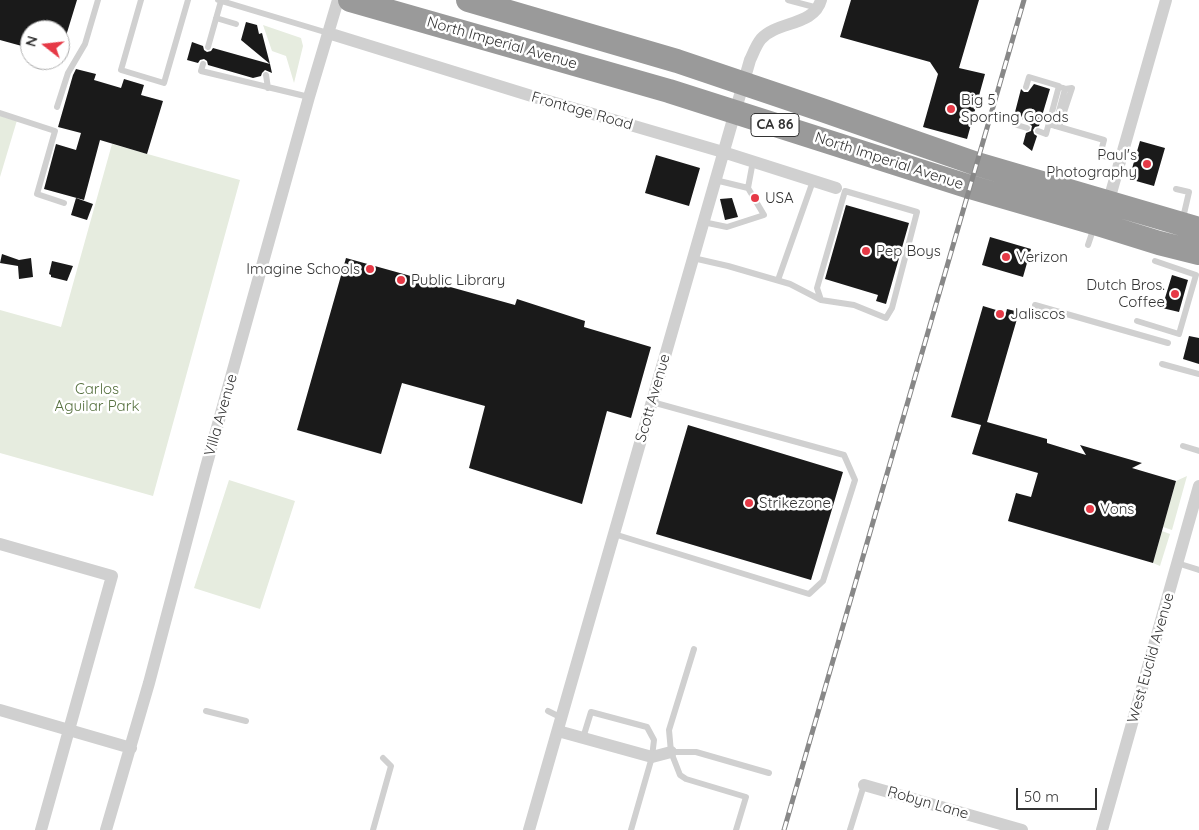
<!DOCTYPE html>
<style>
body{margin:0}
#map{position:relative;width:1199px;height:830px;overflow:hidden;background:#fff;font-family:Quicksand,sans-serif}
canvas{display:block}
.north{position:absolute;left:20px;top:20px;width:50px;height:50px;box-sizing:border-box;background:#fff;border:1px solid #adadad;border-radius:50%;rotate:286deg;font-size:14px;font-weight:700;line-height:20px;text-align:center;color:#333}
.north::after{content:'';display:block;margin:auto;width:18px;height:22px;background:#e63946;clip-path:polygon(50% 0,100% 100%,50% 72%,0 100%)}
.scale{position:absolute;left:1016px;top:788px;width:81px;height:22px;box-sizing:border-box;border:2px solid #333;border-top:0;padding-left:6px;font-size:15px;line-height:18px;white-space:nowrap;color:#333;-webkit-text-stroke:4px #fff;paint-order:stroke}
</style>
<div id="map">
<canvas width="1199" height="830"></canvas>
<div class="north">N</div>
<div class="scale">50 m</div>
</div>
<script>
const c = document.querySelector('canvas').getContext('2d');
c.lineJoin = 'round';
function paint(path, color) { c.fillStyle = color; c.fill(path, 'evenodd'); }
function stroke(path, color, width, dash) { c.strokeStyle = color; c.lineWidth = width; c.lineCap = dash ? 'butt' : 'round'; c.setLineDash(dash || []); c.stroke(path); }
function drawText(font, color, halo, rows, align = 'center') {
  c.font = font + ' Quicksand,sans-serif'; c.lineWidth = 5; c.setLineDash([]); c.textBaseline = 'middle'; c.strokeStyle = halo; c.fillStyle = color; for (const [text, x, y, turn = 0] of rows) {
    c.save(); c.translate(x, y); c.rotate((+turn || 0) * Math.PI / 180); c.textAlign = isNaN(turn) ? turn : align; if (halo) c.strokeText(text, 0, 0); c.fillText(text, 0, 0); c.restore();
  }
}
paint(new Path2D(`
 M263 25 301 38 303 46 294 83 286 56 272 51Z
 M0 112 18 117 0 177Z
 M112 144 240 180 153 496 0 453V310L61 327Z
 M1187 476 1172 530 1163 527 1176 481Z
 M229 480 295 501 260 609 194 588Z
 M1162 531 1170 534 1160 566 1153 563Z`), '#e6ecdf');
paint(new Path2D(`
 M0 0H77L62 49 60 48V30H30L29 48 0 40Z
 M851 0H979L959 68 985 74 967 139 923 127 938 74 930 62 840 37Z
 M246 22 257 25 259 34 262 33 270 64 241 40Z
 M192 42 203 46 204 50 207 52 211 51 213 48 270 64 272 73 265 70 262 73 261 76 253 78 208 65 207 61 204 59 200 60 198 63 187 60Z
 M76 69 96 74 94 80 121 88 124 79 144 85 141 95 163 101 147 154 100 140 84 200 44 189 56 144 76 150 81 133 58 127 73 75Z
 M1034 84 1050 89 1039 126 1035 127 1033 130 1034 134 1037 136 1032 151 1023 144 1026 133 1031 131 1032 126 1028 123 1029 121 1023 120 1021 115 1014 116 1021 89 1024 92H1028Z
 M1140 141 1165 148 1154 186 1129 179Z
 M656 155 700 168 689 206 645 193Z
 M76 198 93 204 87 220 71 215Z
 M732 198 738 217 725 220 720 199Z
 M846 205 909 223 886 304 876 301 878 295 825 279Z
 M990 237 1031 249 1023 277 982 265Z
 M2 254 19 260 31 258 33 277 19 279 18 266 0 263Z
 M346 258 515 305 517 299 585 321 584 327 651 347 631 418 607 411 582 504 469 468 485 406 402 383 381 454 297 430Z
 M52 261 73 266 67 281 51 277V275L49 274Z
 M1172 275 1188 280 1179 312 1162 308Z
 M983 306 1006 313 1007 309 1019 312 987 422 1047 439V443L1086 455 1080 445 1142 463 1132 468 1176 481 1153 563 1008 521 1016 493 1031 497 1038 473 972 454 981 425 951 417Z
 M1189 336 1199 338V364L1183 359Z
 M688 425 843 472 811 580 656 534Z`), '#1a1a1a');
stroke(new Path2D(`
 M141 0 121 70 164 83 188 0
 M218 0 328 33
 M788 0 818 8
 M216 18 236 24
 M208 47 221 1
 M203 64 201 71 309 97
 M266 75 268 88
 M1026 87 1029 77 1059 86 1046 134 1038 131
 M57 107 68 73 85 44 98 0
 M0 113 55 131 37 194 64 203
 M1018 119 1017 125 1027 128
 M1049 124 1104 140 1100 155 1120 161
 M1055 126 1065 89 1063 88
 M1059 127 1072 88 1065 89
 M748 188 753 161
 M1176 189 1189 192 1183 218
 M703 222 727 227 764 215 748 188 715 180
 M1088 245 1094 227
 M693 258 728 266 790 284 821 300 854 305 886 318 892 308 917 212 845 191 817 288 821 300
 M778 280 813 181
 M1035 305 1168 343
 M1137 321 1179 334 1196 275 1155 261
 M1162 364 1199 374
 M1183 446 1199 451
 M614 534 809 594 823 581 855 480 844 455 652 402
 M1177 563 1199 570
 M694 649 669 730 671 752 680 775 686 779 746 797 736 830
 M206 711 246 721
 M548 711 562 718
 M583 738 591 712 647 727 654 740 652 757 631 830
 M671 752H696L769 773
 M373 830 391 766 383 758
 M850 830 864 785`), '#d0d0d0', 6);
stroke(new Path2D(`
 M328 33 538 98 723 152 836 188
 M1107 207 1166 0
 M0 544 112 576 41 830
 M0 710 131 748
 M558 731 652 757 671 752
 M864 785 1022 830
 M106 830 149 683 206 467 309 97 338 0
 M529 830 750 60C753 54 756 45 761 39 777 21 814 26 821 0
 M1102 830 1199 486`), '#d0d0d0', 12);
stroke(new Path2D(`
 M350 0 669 91 970 187 1101 225 1159 243 1199 253
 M468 0 677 61 822 110 977 164 1199 229`), '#9a9a9a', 24);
const rail = new Path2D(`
 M784 830 1024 0`);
stroke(rail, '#888', 5);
stroke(rail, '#fff', 3, [9]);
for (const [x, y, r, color] of [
 [951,109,5,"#e63946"],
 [1147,164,5,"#e63946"],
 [755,198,5,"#e63946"],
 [866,251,5,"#e63946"],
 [1006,257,5,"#e63946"],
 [370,269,5,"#e63946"],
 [401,280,5,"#e63946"],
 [1175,294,5,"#e63946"],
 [1000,314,5,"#e63946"],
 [749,503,5,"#e63946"],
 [1090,509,5,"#e63946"]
]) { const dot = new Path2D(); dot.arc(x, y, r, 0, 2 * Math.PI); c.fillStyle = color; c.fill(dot); stroke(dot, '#fff', 2); }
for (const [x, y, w] of [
 [775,125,48]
]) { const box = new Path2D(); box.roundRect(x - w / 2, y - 11.5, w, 23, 4); c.fillStyle = '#fff'; c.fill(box); stroke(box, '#333', 1); }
drawText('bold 14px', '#333', null, [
 ["CA 86",775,125]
]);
drawText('15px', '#333', '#fff', [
 ["North Imperial Avenue",502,43,16],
 ["Frontage Road",582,111,16],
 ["North Imperial Avenue",889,161,18],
 ["Scott Avenue",653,398,-74],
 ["Villa Avenue",221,415,-74],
 ["West Euclid Avenue",1151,658,-74],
 ["Robyn Lane",928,803,16]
]);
drawText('15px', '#333', '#fff', [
 ["Big 5",961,100],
 ["Sporting Goods",961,117],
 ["Paul's",1137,155,"right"],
 ["Photography",1137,172,"right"],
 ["USA",765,198],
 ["Pep Boys",876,251],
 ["Verizon",1016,257],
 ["Imagine Schools",360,269,"right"],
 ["Public Library",411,280],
 ["Dutch Bros.",1165,285,"right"],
 ["Coffee",1165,302,"right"],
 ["Jaliscos",1010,314],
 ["Strikezone",759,503],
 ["Vons",1100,509]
], 'left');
drawText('15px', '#56703f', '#fff', [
 ["Carlos",97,389],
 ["Aguilar Park",97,406]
]);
</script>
